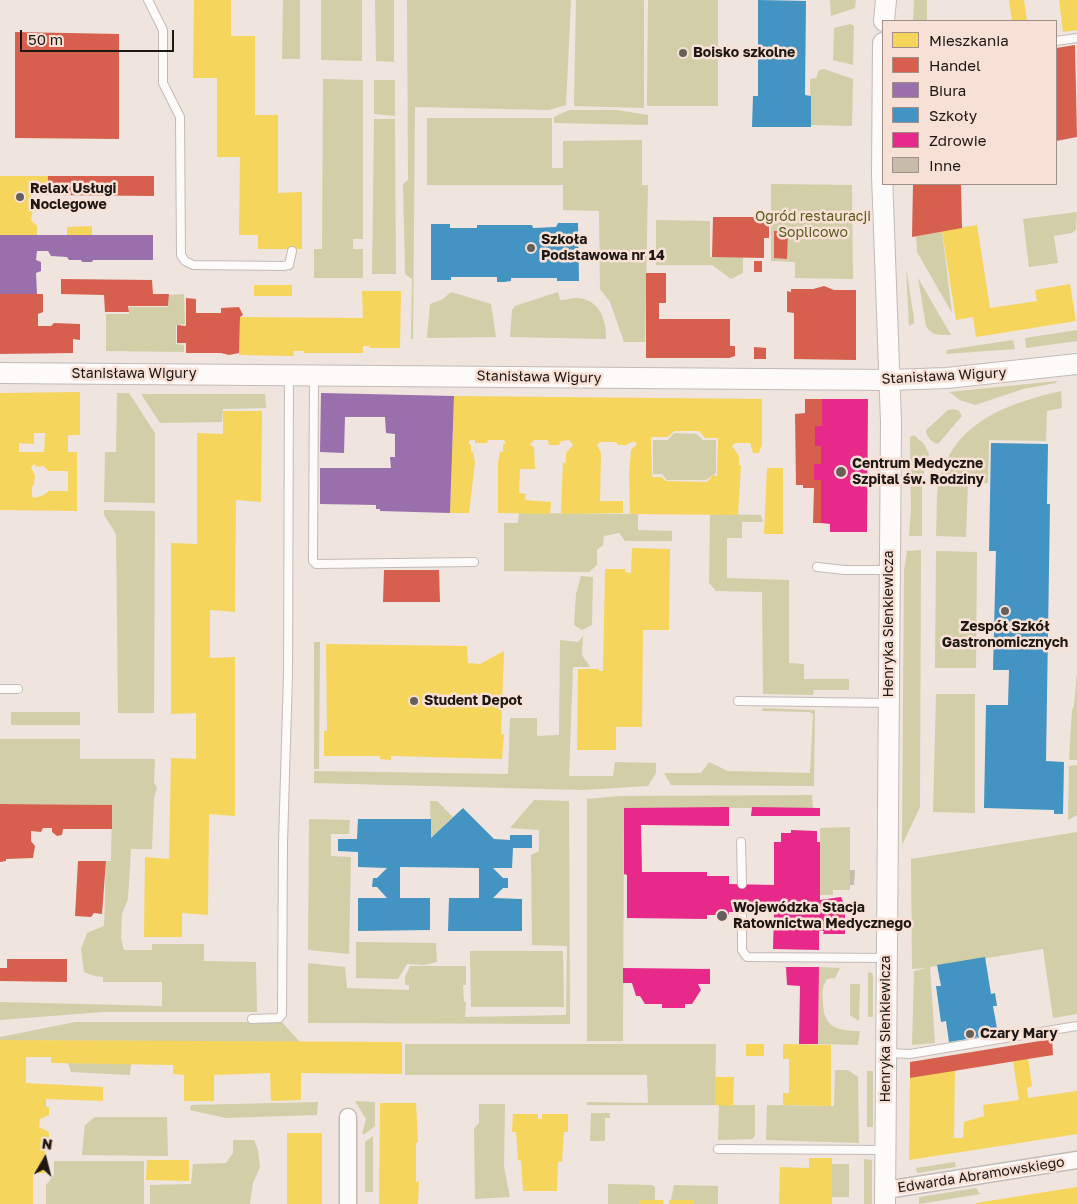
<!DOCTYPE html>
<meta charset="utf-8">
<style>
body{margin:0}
#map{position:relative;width:1077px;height:1204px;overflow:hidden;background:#efe4de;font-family:"Golos Text",sans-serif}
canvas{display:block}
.legend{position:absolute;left:882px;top:20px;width:175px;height:165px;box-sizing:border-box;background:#f7e1d6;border:1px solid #a09088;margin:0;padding:6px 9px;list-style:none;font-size:15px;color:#1e1713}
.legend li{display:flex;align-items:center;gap:10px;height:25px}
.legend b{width:25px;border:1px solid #a09088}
.north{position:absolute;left:20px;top:1134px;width:50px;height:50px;-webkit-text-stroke:4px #f7e1d6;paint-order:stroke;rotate:8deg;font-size:14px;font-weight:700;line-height:20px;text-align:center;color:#1e1713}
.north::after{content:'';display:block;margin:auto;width:18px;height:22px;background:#1e1713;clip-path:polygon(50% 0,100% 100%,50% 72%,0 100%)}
.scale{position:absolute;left:20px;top:30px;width:154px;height:22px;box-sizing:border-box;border:2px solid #1e1713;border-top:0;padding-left:6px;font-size:15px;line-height:18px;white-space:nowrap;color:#1e1713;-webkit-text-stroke:4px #f7e1d6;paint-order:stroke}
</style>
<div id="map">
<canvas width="1077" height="1204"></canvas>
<ul class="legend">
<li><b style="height:14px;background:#f6d55c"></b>Mieszkania</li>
<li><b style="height:14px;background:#d6604d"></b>Handel</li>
<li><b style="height:14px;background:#9970ab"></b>Biura</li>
<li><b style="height:14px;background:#4393c3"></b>Szkoły</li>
<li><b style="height:14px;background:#e7298a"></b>Zdrowie</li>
<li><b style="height:14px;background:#c9bbaa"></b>Inne</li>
</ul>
<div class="north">N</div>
<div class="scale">50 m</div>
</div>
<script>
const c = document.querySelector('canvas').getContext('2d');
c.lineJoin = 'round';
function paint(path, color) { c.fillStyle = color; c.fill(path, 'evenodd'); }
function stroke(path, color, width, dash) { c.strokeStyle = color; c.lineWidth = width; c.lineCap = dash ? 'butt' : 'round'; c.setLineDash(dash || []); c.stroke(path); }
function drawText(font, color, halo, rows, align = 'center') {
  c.font = font + ' "Golos Text",sans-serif'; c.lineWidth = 5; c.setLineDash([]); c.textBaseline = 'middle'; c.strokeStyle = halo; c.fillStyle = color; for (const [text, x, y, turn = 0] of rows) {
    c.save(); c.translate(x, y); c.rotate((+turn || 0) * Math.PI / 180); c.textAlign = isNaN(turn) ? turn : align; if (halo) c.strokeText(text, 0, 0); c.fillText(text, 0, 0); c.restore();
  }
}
paint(new Path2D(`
 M283 0H300V59H282Z
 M321 0H362V61L321 60Z
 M375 0H394V62L376 61Z
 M407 0H571L566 105 549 110 415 107 413 339H411L412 279 405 274 403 184 408 180Z
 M576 0H644V108L574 106Z
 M648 0H718V106H647Z
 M830 0H856L855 8 831 16Z
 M914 0H927V21H913Z
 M850 24 854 26 853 65 833 60 834 28Z
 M824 69 853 79 852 126 811 125 810 79 816 78 819 70Z
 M323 79 363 80V239H353V249H363V278H314V249H322Z
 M374 80H395V116L374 114Z
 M569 110H617L648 115V125L554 123V117Z
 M427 118H552V168H563V141L642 140V185H648L645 342H624L610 302 600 289 599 211 563 210V185H427Z
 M374 119H395L396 274H372Z
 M771 184 852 185 853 279 795 278V262L771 261Z
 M1077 212 1076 230 1072 233 1054 236 1058 263 1029 267 1023 219Z
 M656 220 710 221V257H743V273L731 279 712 265H656Z
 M942 231 952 313 917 252 916 236Z
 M906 268 914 318V323L909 326Z
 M918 278 951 335C940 335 932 336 926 326Z
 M451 292 491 304 496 337 427 338 430 304 443 299Z
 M558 292 560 300C566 300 571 298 576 298 599 298 607 320 606 339L510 337 512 310 515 306Z
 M184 294 185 324 176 325V344L184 345V352L106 351V314H129V307H168L169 295Z
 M1077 330V341L1026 348 1025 338Z
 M1013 340 1015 349 946 354 947 350Z
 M1057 381 1056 383 1023 389 975 405 960 400 949 392Z
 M1061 391 1062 408 1047 411 1046 441 989 440 988 483 968 484 966 537 936 536C937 518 936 500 938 482 939 476 943 470 945 464 965 417 1015 402 1061 391Z
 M117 393H129L155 433V503L104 502 105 452H116Z
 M141 394H265L266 408 223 409 222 422 160 423Z
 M954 409 959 411 962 416 938 444C932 443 926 436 926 430L948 410Z
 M674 433 697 434 703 440H716V473L706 480H667L662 474H653V440H668Z
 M914 435 924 444 929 454 922 480V536H909L911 509 910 437Z
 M104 510 155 511 154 713H118L116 534 104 515Z
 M519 513 638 514V530L672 531V541H625L619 533 604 536 603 545 597 550V565L589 572 504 571V523H518Z
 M717 514 761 515 763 522H742V538H727V578L789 580V663L804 664V679H849V690H814L813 695 763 694 762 592 716 591 709 583 710 515Z
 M921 550 920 807 902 845 904 570 907 551Z
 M936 551 977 552 976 668H935Z
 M581 576 593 577 592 625 582 630 574 625 576 594Z
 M583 636 582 655 590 667H573L569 776H613L615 762 656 763V773L648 786 583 790 314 783V771L508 774 510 718H537V736L559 735 560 640 578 642Z
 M314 642H320L319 769H314Z
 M1077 672V760H1069L1072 710 1074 705Z
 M936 694H975V813L933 812Z
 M763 708 815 710 814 786 671 785 664 773H701L709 762 728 771 810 773 813 714 809 712 762 711Z
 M11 712H80V725H11Z
 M0 739H80V759H155L154 783 157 788 154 798 152 849H131L128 899 122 914 121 938 124 950H152V944H204V961L256 962 257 1012H103L0 1020V1002L162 1006V982H103V977L94 976 84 972 81 949 87 933 104 926 106 861H111L112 805 0 804Z
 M1077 765V815L1068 820 1069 766Z
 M812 795 813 808H624L623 1041H587V799L619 796Z
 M534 800 569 801 570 1024 308 1023V963L345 967 347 988 409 990V985H405V977L410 966H466V985H463L464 1001 466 1003 465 1017 566 1015 567 946 532 945 531 855 539 851V830L510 828Z
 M430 801H437L453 817 431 838Z
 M309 819 350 820 349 834H331V856L351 857 349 954 308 950Z
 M850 827V890H833V895H820V828Z
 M1077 832V1014L1053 1018 1043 949 930 967 935 1043 912 1045 914 971 927 968 912 969 911 859Z
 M356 942 436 943 437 962 424 965 407 964 398 979 356 978Z
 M470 951H563L564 1007H471Z
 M819 967 840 968 835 978 827 979C822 987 822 993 823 1002 823 1027 837 1031 860 1031L858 1045 818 1044Z
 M868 972 872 973 873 976V1017H868Z
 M850 984H860L859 1021 850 1015Z
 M75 1022H282L300 1042 0 1040V1037Z
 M405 1044H716L715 1105H587V1102L648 1103 647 1075H405Z
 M68 1063 131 1064 130 1075 71 1072Z
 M835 1070H848L858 1077 859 1143 766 1140 767 1105 834 1106Z
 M867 1071H873V1127H867Z
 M355 1101 375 1102V1126L365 1134H362L366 1119Z
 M318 1102 317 1115 226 1118 190 1110 191 1105Z
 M479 1104H505L504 1167 510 1197 475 1199 474 1128 479 1123Z
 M719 1105H755V1136L752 1139 718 1140Z
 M591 1113H610V1118H605V1141H590Z
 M95 1117H167L168 1156 82 1155 85 1125Z
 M373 1136V1192H365V1142Z
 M233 1140H254L258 1150 260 1167 253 1183 250 1204H150V1185L191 1184 193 1164 226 1163 233 1153Z
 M864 1159 872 1160V1204H864Z
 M54 1161H144V1204H46V1185L54 1175Z
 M955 1162 956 1167 917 1173 916 1168Z
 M832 1164H849V1197H832Z
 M608 1184 652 1185 655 1187V1200H639V1204H608Z
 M674 1185 718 1186V1204H694V1200H671Z
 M976 1188 980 1194 919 1204V1197Z`), '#d2cea8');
paint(new Path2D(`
 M194 0H231V36H255V115H278V193L302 192V249H258V235H239L240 157H217V78H193Z
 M1009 0H1024L1027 21H1012Z
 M1059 0H1077V30L1063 32Z
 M0 176H48L47 190 36 188 31 193 33 210 31 220 37 226V235H0Z
 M977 225 990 308 1037 301 1035 290 1070 284 1076 321 976 337 973 317 956 320 942 231Z
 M92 226V235H67V227Z
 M254 285H292V296H254Z
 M362 291H401L400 348H370V346H363V353H304V351H293L294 356 239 355 240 317 363 318Z
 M80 392V435H68V452H77V511L0 510V393ZM34 433H45L44 452H19V443L34 444ZM34 464 37 467 43 466 49 471H68V491H49L42 496 34 498 32 496V487L34 484 35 476 31 467Z
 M454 396 762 399V444L759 453H753L750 443H735L732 446 739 456V465L741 466 738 515 630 514 629 474 631 450 637 444 634 441 626 445H618L616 442H601L597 444 601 454 600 501H623V513L561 514 563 462 566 463V453L573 445 569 440 561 441 559 445H549L548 440H534L530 445 534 447 535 469H520L519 493 526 494 525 500 551 502 550 514 498 513V463L500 452H503V445L506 443 504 440H488L487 443H475V440H470L468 443 471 445V452H473L475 462 469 513H450ZM674 431H699L705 438H718L717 476 713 475 707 482 666 481 661 477H652L651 437H668Z
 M223 411H262L261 502 236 500 235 612 210 610V658L235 657V816L209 814 208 915 182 913V937H144L145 857 169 859 171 758 196 759V713L171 714V543L197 544V433L223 434Z
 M767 468H783V534H764Z
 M632 548 670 549 669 630H643L642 727H616V750H577L578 669H599V671H603L605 569H626L625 572 631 573Z
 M326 644 467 646 468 663 480 664 504 651 501 734H504L502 759 391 756V760L380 759V756H324V731H327Z
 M0 1040 402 1042V1074L301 1073V1100L271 1101 270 1073 214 1075V1101H184V1075L173 1074V1065L51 1063V1057H26V1083L103 1087V1101L46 1099V1107H49V1115L40 1119 39 1127 49 1132V1140L46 1139 45 1173H33V1204H0Z
 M746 1044H764V1056H746Z
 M783 1044 831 1045V1106L783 1105V1093H789V1059H783Z
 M1028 1058 1032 1086 1027 1088 1028 1098 1077 1091V1134L909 1160 910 1078 955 1070 954 1138H963L964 1122 984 1116 983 1105 1019 1100 1013 1061Z
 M715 1077H734L733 1106 715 1105Z
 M380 1103H416L418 1143H416V1182L419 1181 418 1204H379Z
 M513 1114H538V1119H542V1114H568V1132H564L562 1162H558L557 1191H523L521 1161 518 1160 516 1132H512Z
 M287 1133H322V1204H287Z
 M809 1158H832V1204H779L780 1167 809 1168Z
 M147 1160H189V1181L146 1180Z
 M1077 1187V1204H976V1203Z
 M639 1200H664L663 1204H639Z
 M669 1200H694V1204H669Z`), '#f6d55c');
paint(new Path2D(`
 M15 32 119 34V139L15 138Z
 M1075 45 1077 137 1056 141V48Z
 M48 176H154V196L47 195Z
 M913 184H961L962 228 912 237Z
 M713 217H769V238H764V258L712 257Z
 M774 231H788L787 259 774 258Z
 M754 261H762V272H754Z
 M646 273H666V303H659V319H730V346H735V356L729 358H646Z
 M61 279 152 280 153 294H169L168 306H128L129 312H105L104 295 61 294Z
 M824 286 834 290H856V360L794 359V313L787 312V291L791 292V289H813Z
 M0 294H43V312L38 314V326H51L54 323 80 324V340L73 339V353L0 354Z
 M186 298 196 299V313H221V308L239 307 243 315 240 317 239 353 229 355 221 353H186V343H177V325L186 326Z
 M754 347 766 348V359H754Z
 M805 399H822V426H815V446H821V464H814V480H821V523H813L814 488H803V485H796L795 414 805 413Z
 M384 570H439L440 602H383Z
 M0 804 112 805V829H63L62 835 57 836 52 832V828H43L41 832 31 831V841L35 846 33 858 6 859V861L0 862Z
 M78 861H106L102 914 94 913 91 917 75 916Z
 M7 959H67V982L0 981V968H7Z
 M1052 1039 1053 1055 910 1078V1062Z`), '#d6604d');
paint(new Path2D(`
 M0 235H153V260H93L92 262H82L81 260H69L67 257 51 256 48 251H37L36 260 41 262V271L36 273 37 294H0Z
 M321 393 454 396 450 513 380 511V509H376V505L320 504V468H391L390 457H395V434L386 433 385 417H345L344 453 320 452Z`), '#9970ab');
paint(new Path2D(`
 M758 0 806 1 805 95 811 96V127H752L753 96H758Z
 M558 223H578L579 281H557V278H511V281L504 282H497V277H451V280H431V224H450V228H477V225H532L533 228 556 227Z
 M991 443 1048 444 1047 504H1050L1046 761 1064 762 1063 814H1054V810L984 808 986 705H1008L1009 670H993L996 551H989Z
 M463 808 494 839 510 840V835H532V848H513L512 868H493L503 878H508V888H503L493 898 522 899V931H448L449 898H479V868L400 867V898H430V930L358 931V898H387L377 887H372L373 878H377L387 868 358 867V852L338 851V839H357L358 819H431V838Z
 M985 957 991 994 995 993 997 1006H993L998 1034 949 1042 946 1021 941 1022 936 986H941L937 965Z`), '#4393c3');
paint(new Path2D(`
 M822 399H868L867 532H830V524L821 523V480H814V464H821V446H815V426H822Z
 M729 807V826L641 825 642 872H707V876H729V884L774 885V842H781V833H791V830L817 831V842H820V900L841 897 845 906V934H823L824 931H819V950L773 949 774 913 729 912V915H707V919L627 918V875L624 874V808Z
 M752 807 820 808V816H751Z
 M786 967H819L818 1044H799L800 986 787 985Z
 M623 968 710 969V984H698L701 990 692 1004H685V1008H662V1004H645L640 996H636L632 983H623Z`), '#e7298a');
paint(new Path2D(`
 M850 870H855L854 885H850Z`), '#c9bbaa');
const service = new Path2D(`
 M148 0 163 30V83L180 117 181 255 185 261 193 265 283 266 289 265 292 251
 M1056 41 1077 38
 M314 377 313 561 316 564 474 562
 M817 567 845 570H888
 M0 689H18
 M738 701 889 703
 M741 842 742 884
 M742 913V950L747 957 886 958
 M252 1019 279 1018 282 1014 283 843 288 674 289 376
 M888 1053 910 1054 1077 1026
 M718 1149 885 1150`);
const minor = new Path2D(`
 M886 1190 1077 1160
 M348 1204V1117`);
const tertiary = new Path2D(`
 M884 21 886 0
 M883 43 882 175 891 422 885 1204
 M0 373 890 380 947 378 1077 364`);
stroke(service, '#c3bab6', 10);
stroke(minor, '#c3bab6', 19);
stroke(tertiary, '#c3bab6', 22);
stroke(service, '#fdfbfa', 8);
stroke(minor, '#fdfbfa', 16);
stroke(tertiary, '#fdfbfa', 20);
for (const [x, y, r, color] of [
 [683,53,5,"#675f5a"],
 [20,197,5,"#675f5a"],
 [531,248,5,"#675f5a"],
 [841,472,6,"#675f5a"],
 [1005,611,5,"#675f5a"],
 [414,701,5,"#675f5a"],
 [722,916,6,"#675f5a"],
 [970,1034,5,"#675f5a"]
]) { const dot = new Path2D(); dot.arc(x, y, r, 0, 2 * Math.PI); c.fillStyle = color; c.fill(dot); stroke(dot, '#f7e1d6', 2); }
drawText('bold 14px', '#1e1713', '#f7e1d6', [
 ["Boisko szkolne",693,53],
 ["Relax Usługi",30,189],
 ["Noclegowe",30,205],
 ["Szkoła",541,240],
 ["Podstawowa nr 14",541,256],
 ["Centrum Medyczne",852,464],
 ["Szpital św. Rodziny",852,480],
 ["Zespół Szkół",1005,627,"center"],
 ["Gastronomicznych",1005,643,"center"],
 ["Student Depot",424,701],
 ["Wojewódzka Stacja",733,908],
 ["Ratownictwa Medycznego",733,924],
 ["Czary Mary",980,1034]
], 'left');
drawText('14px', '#5b5a1d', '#f7e1d6', [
 ["Ogród restauracji",813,217],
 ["Soplicowo",813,233]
]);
drawText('14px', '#1e1713', '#f7e1d6', [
 ["Stanisława Wigury",134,374],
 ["Stanisława Wigury",944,376,-3],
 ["Stanisława Wigury",539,377,1],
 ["Henryka Sienkiewicza",889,624,-90],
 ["Henryka Sienkiewicza",886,1029,-90],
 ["Edwarda Abramowskiego",981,1175,-9]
]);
</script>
